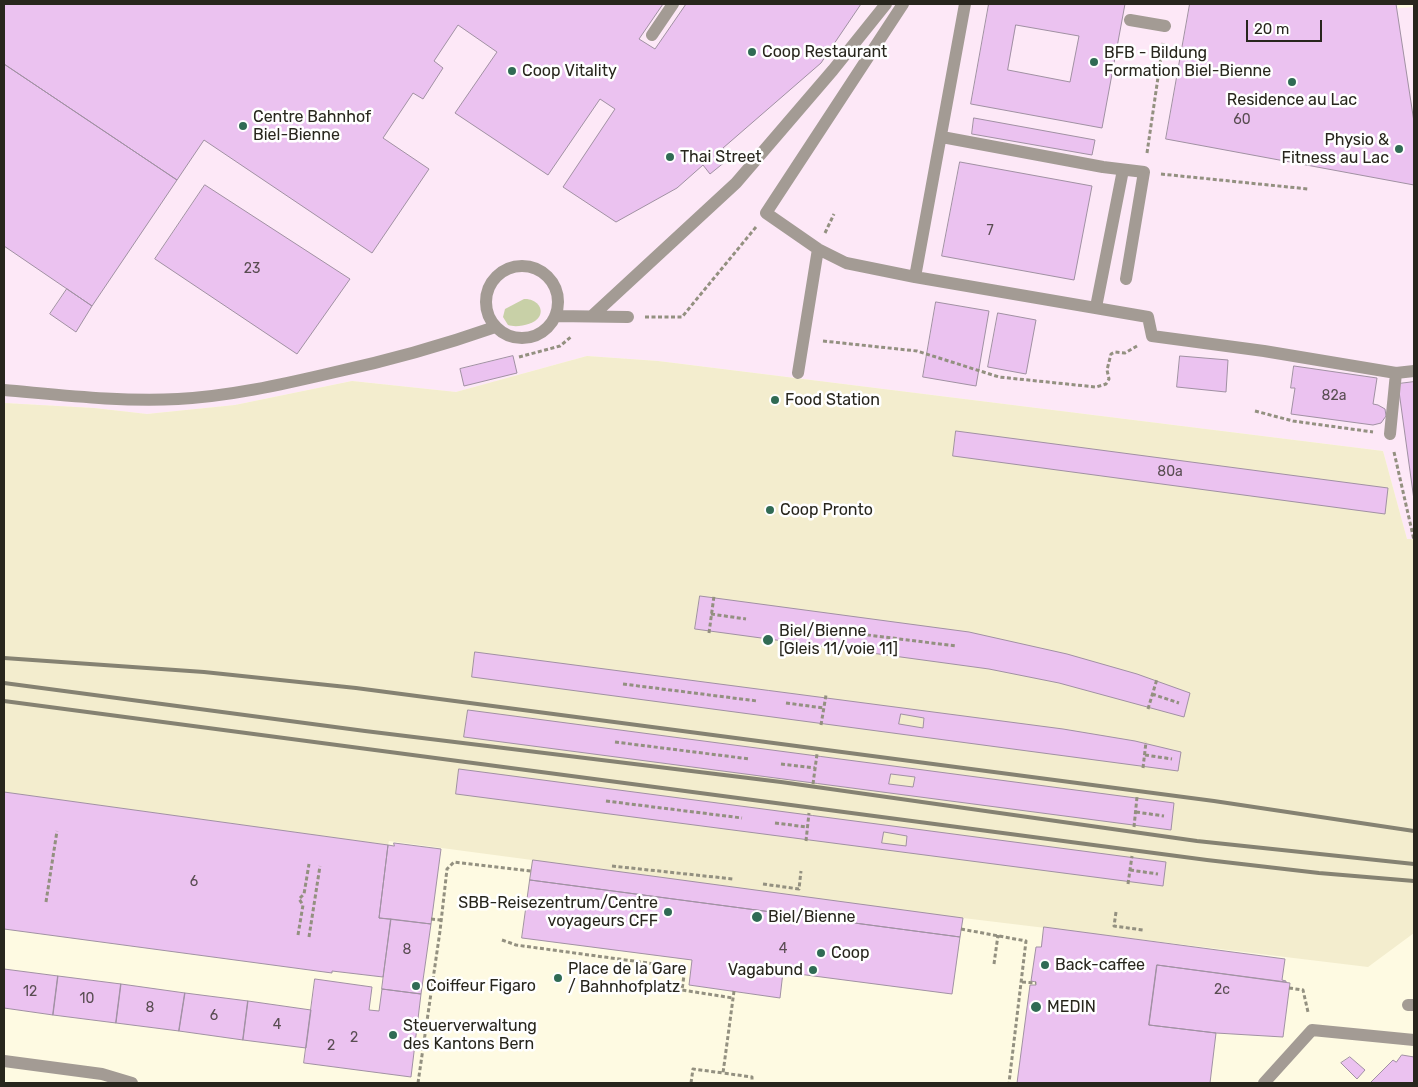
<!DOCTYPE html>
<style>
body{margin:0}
#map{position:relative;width:1418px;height:1087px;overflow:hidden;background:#fefae2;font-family:Rubik,sans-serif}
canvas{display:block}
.frame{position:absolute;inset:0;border:5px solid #28261d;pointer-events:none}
.scale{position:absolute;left:1246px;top:20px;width:76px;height:22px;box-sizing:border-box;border:2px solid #28261d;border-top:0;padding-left:6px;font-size:15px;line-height:18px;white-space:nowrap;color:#28261d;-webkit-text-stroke:4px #fff;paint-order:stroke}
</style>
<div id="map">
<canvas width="1418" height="1087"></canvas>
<div class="frame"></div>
<div class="scale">20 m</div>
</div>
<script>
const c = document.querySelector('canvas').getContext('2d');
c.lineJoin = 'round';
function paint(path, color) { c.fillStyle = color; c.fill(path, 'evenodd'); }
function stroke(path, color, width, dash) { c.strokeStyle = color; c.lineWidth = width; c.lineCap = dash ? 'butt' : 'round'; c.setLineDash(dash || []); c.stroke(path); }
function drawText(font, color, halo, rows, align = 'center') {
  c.font = font + ' Rubik,sans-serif'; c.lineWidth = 5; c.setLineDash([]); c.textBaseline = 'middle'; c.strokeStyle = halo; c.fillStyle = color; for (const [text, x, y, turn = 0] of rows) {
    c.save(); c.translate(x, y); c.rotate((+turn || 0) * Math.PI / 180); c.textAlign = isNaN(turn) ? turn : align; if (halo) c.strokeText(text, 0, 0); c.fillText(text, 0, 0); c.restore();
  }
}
paint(new Path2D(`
 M4 4H1397L1398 8 1414 7V539H1407L1383 451 658 361 587 356 456 392 352 381 235 405 147 414 94 408 4 403Z`), '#fde8f7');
paint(new Path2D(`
 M587 356 658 361 1383 451 1407 539H1414V933L1368 967 963 918 952 994 522 938 532 860 389 841 388 845 4 792V403L94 408 147 414 235 405 352 381 456 392Z`), '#f3edce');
paint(new Path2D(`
 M524 299C534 298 545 307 539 317 534 325 516 328 508 325L503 317 505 309Z`), '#c8d0a7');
const building = new Path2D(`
 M4 4H663L639 39 655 49 686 4H861L821 63 723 148 731 157 710 174 703 165 677 188 616 222 563 187 615 109 600 99 548 175 455 113 497 52 458 25 434 61 443 68 423 99 413 93 383 138 429 169 372 253 204 140 177 180 4 64Z
 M989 4H1125L1102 128 971 104ZM1016 25 1079 36 1070 82 1008 70Z
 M1190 4H1396L1414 122V185L1166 139Z
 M4 64 177 180 92 306 4 246Z
 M974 118 1095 140 1092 155 972 134Z
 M960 162 1092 186 1074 280 942 256Z
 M205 185 350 279 297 354 155 259Z
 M67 289 92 306 76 332 50 314Z
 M936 302 989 311 976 386 923 377Z
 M998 313 1036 320 1026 374 988 367Z
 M513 356 517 373 464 386 460 369Z
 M1180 356 1228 360 1226 392 1177 387Z
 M1294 366 1377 378 1373 404 1378 405 1385 409 1386 416 1381 423 1373 425 1291 414 1295 388H1291Z
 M1414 382V500L1398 384Z
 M956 431 1388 488 1385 514 953 456Z
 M700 596 969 632 1067 654 1137 674 1190 693 1184 717 1059 683 989 669 695 629Z
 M475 652 1063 729 1135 741 1181 752 1178 771 472 677Z
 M468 710 1174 803 1171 830 464 737Z
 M901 714 924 718 923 728 899 724Z
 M459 769 1166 862 1163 886 456 794Z
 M891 774 915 777 913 787 889 784Z
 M4 792 388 845 379 918 391 919 383 977 332 971V973L4 929Z
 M884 832 907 836 906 846 882 843Z
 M394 843 441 849 431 924 379 918 388 845 394 846Z
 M533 860 963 918 960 937 530 880Z
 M530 880 960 937 952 994 783 972 780 998 689 985 692 960 522 938Z
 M391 919 431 924 421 994 382 989Z
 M1044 927 1285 959 1282 980 1286 981V982L1157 965 1149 1025 1216 1033 1210 1083H1017L1030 985H1036V982L1031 981 1036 947H1041Z
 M1157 965 1290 983 1283 1037 1216 1033 1149 1025Z
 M4 969 58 976 53 1015 4 1008Z
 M58 976 121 984 116 1023 53 1015Z
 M315 979 372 987 369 1010 379 1011 382 989 421 994 411 1077 304 1063Z
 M121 984 185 993 179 1031 116 1023Z
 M185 993 248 1001 243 1040 179 1031Z
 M248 1001 311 1010 306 1048 243 1040Z
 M1402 1055 1414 1057V1083H1370L1393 1060 1396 1062Z
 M1350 1057 1365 1070 1357 1079 1341 1063Z`);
paint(building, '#ebc2f0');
stroke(building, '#a191a3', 1);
stroke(new Path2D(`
 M1147 153 1163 43
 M1161 174 1308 189
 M825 233 834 214
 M645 317H682L756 227
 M823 341 917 351 999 377 1096 387 1106 384 1109 379 1107 370 1111 354 1115 352 1125 353 1137 346
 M519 357 560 346 572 336
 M1255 411 1293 421 1373 432
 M1394 452 1414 540
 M711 614 746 619
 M796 626 956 646
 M709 633 714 596
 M623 684 757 701
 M1152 694 1179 703
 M786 703 824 708
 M1148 709 1157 679
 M821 725 826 695
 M615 742 750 759
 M1145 755 1172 759
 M781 764 815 768
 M1143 768 1146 742
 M813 784 817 754
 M606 801 742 818
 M1136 812 1164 816
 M775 823 807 827
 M1134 827 1137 797
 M806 841 809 813
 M612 866 733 879
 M1130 870 1158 874
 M763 884 799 889 801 871
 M1128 884 1132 856
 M46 902 57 831
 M1116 912 1114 926 1143 930
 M431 919 441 920
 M961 929 1026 941 1009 1083
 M298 935 303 905 299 899 304 894 309 864
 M309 937 320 866
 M502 940 516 945 685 968 682 990 733 998
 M994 964 998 935
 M1022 982 1036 983
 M1289 988 1303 990 1308 1012
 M734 991 723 1073 752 1077V1083
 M418 1083 440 931 447 869 454 862 531 871
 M691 1083 693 1069 723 1073`), '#939080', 3, [4, 2.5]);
stroke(new Path2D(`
 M903 4 766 213 818 249 846 263 915 277 965 4
 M1130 20 1165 26
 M652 35 673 4
 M942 137 1103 167 1144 172 1126 279
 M486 302a36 36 0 1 1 72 0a36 36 0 1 1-72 0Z
 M915 277 1148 317 1152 336 1264 351 1396 373 1414 371
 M1096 307 1123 170
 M555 316 628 317
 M592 316 736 183 833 70 886 4
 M798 373 818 249
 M4 390C62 395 120 402 178 399 230 396 280 385 331 373 387 361 441 346 495 327
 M1390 434 1396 373
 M1408 1005H1414
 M4 1061 102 1074 132 1083
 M1264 1083 1312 1030 1414 1040`), '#a39b94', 12);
stroke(new Path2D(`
 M4 658 204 672 356 688 1214 801 1414 831
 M4 683 365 731 781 782 1197 841 1414 864
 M4 701 1207 860 1319 873 1414 881`), '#858272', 4);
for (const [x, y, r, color] of [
 [752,52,5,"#306b54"],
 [1094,62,5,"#306b54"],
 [512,71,5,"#306b54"],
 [1292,82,5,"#306b54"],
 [243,126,5,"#306b54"],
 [1399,149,5,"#306b54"],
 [670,157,5,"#306b54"],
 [775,400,5,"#306b54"],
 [770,510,5,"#306b54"],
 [768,640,6,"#306b54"],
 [668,912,5,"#306b54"],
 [757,917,6,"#306b54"],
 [821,953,5,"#306b54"],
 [1045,965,5,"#306b54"],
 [813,970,5,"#306b54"],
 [558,978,5,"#306b54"],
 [416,986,5,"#306b54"],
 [1036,1007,6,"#306b54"],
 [393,1035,5,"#306b54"]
]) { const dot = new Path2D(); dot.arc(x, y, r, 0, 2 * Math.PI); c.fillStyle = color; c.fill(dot); stroke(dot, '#fff', 2); }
drawText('14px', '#594d52', null, [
 ["60",1242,120],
 ["7",990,231],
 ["23",252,269],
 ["82a",1334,396],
 ["80a",1170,472],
 ["6",194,882],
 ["4",783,949],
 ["8",407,950],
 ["2c",1222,990],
 ["12",30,992],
 ["10",87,999],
 ["8",150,1008],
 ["6",214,1016],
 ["4",277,1025],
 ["2",354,1038],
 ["2",331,1046]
]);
drawText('16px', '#28261d', '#fff', [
 ["Coop Restaurant",762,52],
 ["BFB - Bildung",1104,53],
 ["Formation Biel-Bienne",1104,71],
 ["Coop Vitality",522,71],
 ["Residence au Lac",1292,100,"center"],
 ["Centre Bahnhof",253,117],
 ["Biel-Bienne",253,135],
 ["Physio &",1389,140,"right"],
 ["Fitness au Lac",1389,158,"right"],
 ["Thai Street",680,157],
 ["Food Station",785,400],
 ["Coop Pronto",780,510],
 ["Biel/Bienne",779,631],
 ["[Gleis 11/voie 11]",779,649],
 ["SBB-Reisezentrum/Centre",658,903,"right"],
 ["voyageurs CFF",658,921,"right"],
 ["Biel/Bienne",768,917],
 ["Coop",831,953],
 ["Back-caffee",1055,965],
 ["Place de la Gare",568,969],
 ["/ Bahnhofplatz",568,987],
 ["Vagabund",803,970,"right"],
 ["Coiffeur Figaro",426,986],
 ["MEDIN",1047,1007],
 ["Steuerverwaltung",403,1026],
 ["des Kantons Bern",403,1044]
], 'left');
</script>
